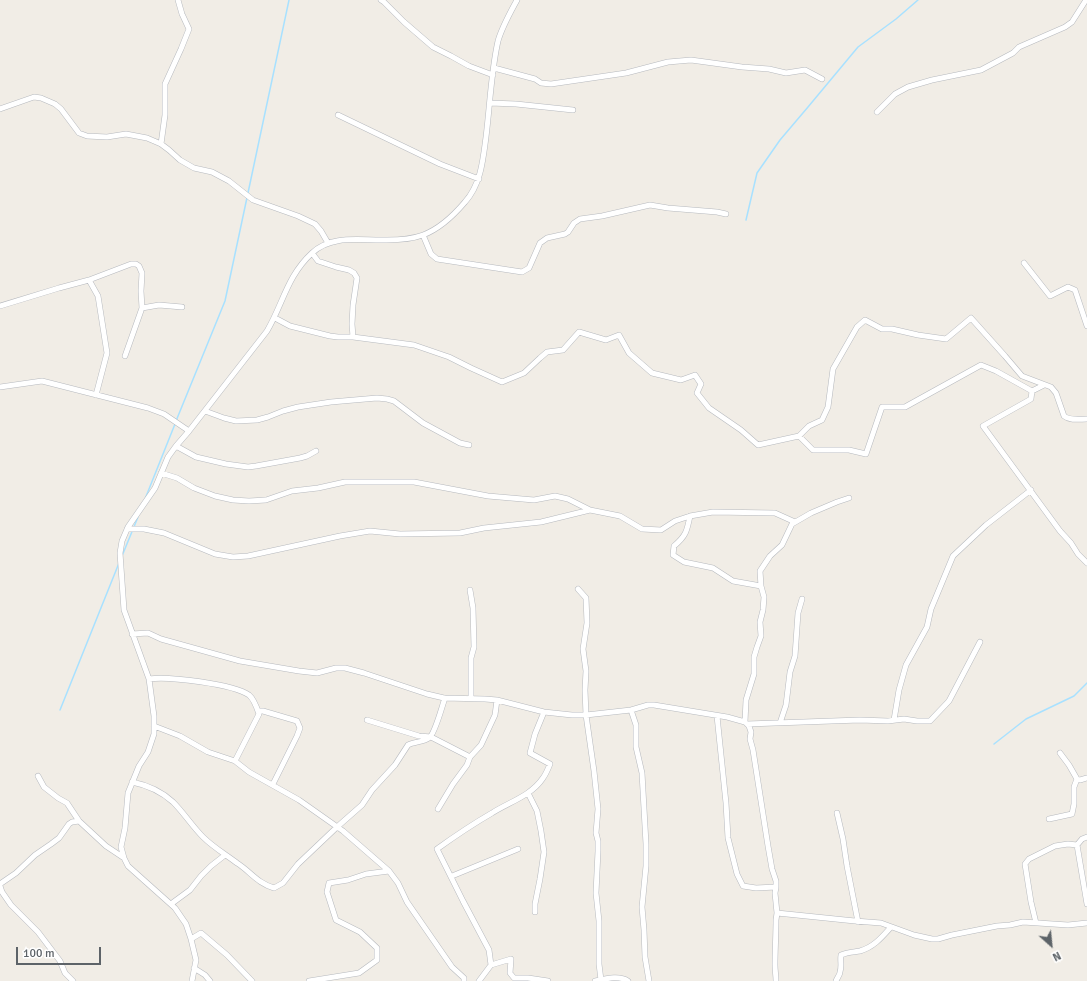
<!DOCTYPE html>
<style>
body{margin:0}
#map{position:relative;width:1087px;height:981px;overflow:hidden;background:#f1ede6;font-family:Signika,sans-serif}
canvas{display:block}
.north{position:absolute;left:1031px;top:925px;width:40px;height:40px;-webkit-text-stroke:3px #fff;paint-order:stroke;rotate:153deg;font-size:11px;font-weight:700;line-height:16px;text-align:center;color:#5d6368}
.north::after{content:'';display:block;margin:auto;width:14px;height:18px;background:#5d6368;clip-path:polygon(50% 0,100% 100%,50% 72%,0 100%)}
.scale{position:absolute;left:16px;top:947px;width:85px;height:18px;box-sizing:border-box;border:2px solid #5d6368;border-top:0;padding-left:5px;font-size:12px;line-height:14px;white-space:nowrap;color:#5d6368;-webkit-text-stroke:3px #fff;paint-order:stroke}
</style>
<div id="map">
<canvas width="1087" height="981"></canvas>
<div class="north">N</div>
<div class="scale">100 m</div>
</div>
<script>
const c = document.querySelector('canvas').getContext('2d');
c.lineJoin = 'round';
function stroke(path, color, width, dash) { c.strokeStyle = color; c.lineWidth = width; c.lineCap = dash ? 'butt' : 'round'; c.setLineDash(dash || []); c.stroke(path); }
stroke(new Path2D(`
 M746 220 757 173 780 140 808 107 858 47 896 19 918 0
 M176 421 225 301 289 0
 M145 499 175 424
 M122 556 138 517
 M60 710 119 563
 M994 744 1026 719 1074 696 1087 683`), '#a8e1ff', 1.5);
const minor = new Path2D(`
 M381 0 384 2 404 22 433 47 451 56 469 66 493 75
 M494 68 535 79 541 83 551 84 626 73 668 62 691 60 742 67 769 69 786 73 805 70 822 79
 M490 103 516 104 573 110
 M0 109 34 97 41 98 55 104 61 109 79 133 87 136 107 137 126 134 147 138 161 144 169 150 180 160 194 168 212 172 229 181 253 200 298 216 315 224 321 231 328 243
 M877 112 895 94 908 87 932 80 981 70 1013 53 1019 47 1065 27 1072 22 1086 0
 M338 115 440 164 479 179
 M161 144 165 115V84L181 49 189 29 182 14 178 0
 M423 235 431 254 437 259 522 272 529 268 540 243 547 238 565 234 568 232 574 223 580 219 602 216 650 205 668 208 717 212 726 214
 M312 253 318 261 336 267 349 270 354 273 357 278 353 305 352 324 353 337
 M1024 263 1050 296 1068 287 1075 290 1087 326
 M89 280 98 296 107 353 96 395
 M0 306 59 288 89 280 131 264H136L139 266 142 273 141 291 142 308
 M275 318 290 326 330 336 338 337H353L414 345 449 357 471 368 502 382 524 373 540 358 547 352 563 350 579 332 606 340 619 335 629 353 652 373 681 380 695 375 701 384 697 393 709 408 741 430 758 445 799 436 813 450H849L866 454 882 407H905L981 365 996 371 1032 391 1044 385
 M125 356 142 308 159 305 182 307
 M0 387 42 381 148 408 164 414 189 431
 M1032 391 1031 399 983 426 1060 531 1071 543 1078 554 1087 563
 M205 411 224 418 236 421 257 420 268 417 283 411 298 407 331 402 377 398 387 399 394 401 423 423 460 443 469 445
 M799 436 809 426 822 420 828 407 833 369 857 327 865 320 882 329H892L918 335 946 339 971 318 1005 356 1022 376 1051 387 1056 393 1064 416C1070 421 1080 419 1087 419
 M176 446 196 457 226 464 248 467 256 466 300 458 307 456 316 451
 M161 473 177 478 194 488 215 496 233 500 249 501 266 500 292 491 318 488 345 482H414L488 496 534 500 555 496 568 499 590 510 620 516 642 529 661 530 675 521 690 516 713 512 775 513 795 522
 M690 516C687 531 686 536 674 546L673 555 684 562 713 568 733 581 761 586
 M127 529H144L164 533 215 554 233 557 248 556 340 536 370 531 400 534 460 533 484 528 541 522 590 510
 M578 589 586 598 587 623 583 649 586 671 585 690 586 715 594 771 598 809 596 833 598 841V851L596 893 599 921V964L601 980
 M470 590 473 608 474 647 471 658V698
 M132 634 148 633 161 639 240 661 299 671 317 673 336 668H345L364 673 427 694 444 698 485 699 497 700 544 712 572 715H586L631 710 648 705H654L727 717 745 722 749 726 751 732 750 739 753 750 768 846 772 869 776 881V887L775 893 777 913 776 920C776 935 775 950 775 965 775 971 776 975 776 981
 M149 679C168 676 233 684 249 695 254 699 257 708 259 714L235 761
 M631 710 636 725V747L642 773 646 844V866L642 907 644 930 645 957 649 981
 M258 711H263L297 721 300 728 297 736 273 784
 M717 716 726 803 728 838 737 874 743 886 756 888 776 887
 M367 720 419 736 431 737 470 757
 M894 720 899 690 906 665 927 627 931 609 953 556 986 525 1031 490
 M745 722 746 700 754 674V657L757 647 761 636 760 622 763 610 764 597 761 586 760 571 770 556 782 545 792 524 811 513 837 502 849 498
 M780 723 786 705 790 672 795 656 798 613 802 599
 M747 724 860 720 888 721 904 719 917 721H930L949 701 980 642
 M154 726 180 736 208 752 235 761 249 772 299 800 343 831 389 871 398 883 407 902 452 967 464 978V981
 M1060 753 1069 765 1077 779 1080 780 1087 778
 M38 776 44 787 58 798 67 803 79 821 106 846 124 858
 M132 782C147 785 162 792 173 802 184 813 192 826 203 837 213 847 225 854 237 863 251 872 257 883 274 888L283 883 298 864 337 827 362 805 372 790 395 765 408 745C414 742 423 742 429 738 435 734 442 706 445 698
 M528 793 537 811 541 831 544 852 540 879 535 904V912
 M438 809 453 784 467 765 470 757 481 745 495 715 497 700
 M837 813 843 839 847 866 858 922
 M1049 819 1072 814 1074 804V787L1077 779
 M1087 837 1082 839 1077 845 1087 904
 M452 876 518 849
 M0 884 16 873 35 855 51 844 59 838 69 824 72 822 79 821
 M0 886 2 892 11 905 38 932 60 961 65 973 73 981
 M171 904 190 890 201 876 211 866 225 855
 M777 913 855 921 881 923 914 935 932 939H938L952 935 997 926 1010 925 1023 922 1068 925 1087 923
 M1036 923 1031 902 1025 864 1029 859 1055 846 1068 844 1077 845
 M191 939 201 933 227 955 252 981
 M491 965 511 959 510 973 514 978H528L548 981
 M194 968 205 975 210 981
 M192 981 196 960 191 939 186 924 175 908 128 866 124 858 121 847 125 828 128 793 139 766 148 752 154 734V716L149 679 124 610 120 553 122 541 128 527 155 488 168 457 176 446 189 431 267 331C283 304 287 276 312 253 332 234 361 241 387 240 398 240 412 239 423 235 439 229 454 215 465 202 481 184 483 160 486 137 490 105 491 72 498 41 502 27 510 13 517 0
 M309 981 359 973 377 960V948L360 932 336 920 327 892 329 883 348 880 366 874 389 871
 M479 981 491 965 489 950 463 901 437 849C455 836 473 824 492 813 509 802 531 796 543 778 546 774 548 769 550 764L530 753 535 734 544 712
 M595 981C605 979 619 975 628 981
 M836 981C837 978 840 975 840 972 842 966 840 961 841 955 847 952 854 952 860 951 874 947 882 937 891 927`);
stroke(minor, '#b6b9be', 6);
stroke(minor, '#fff', 5);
</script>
